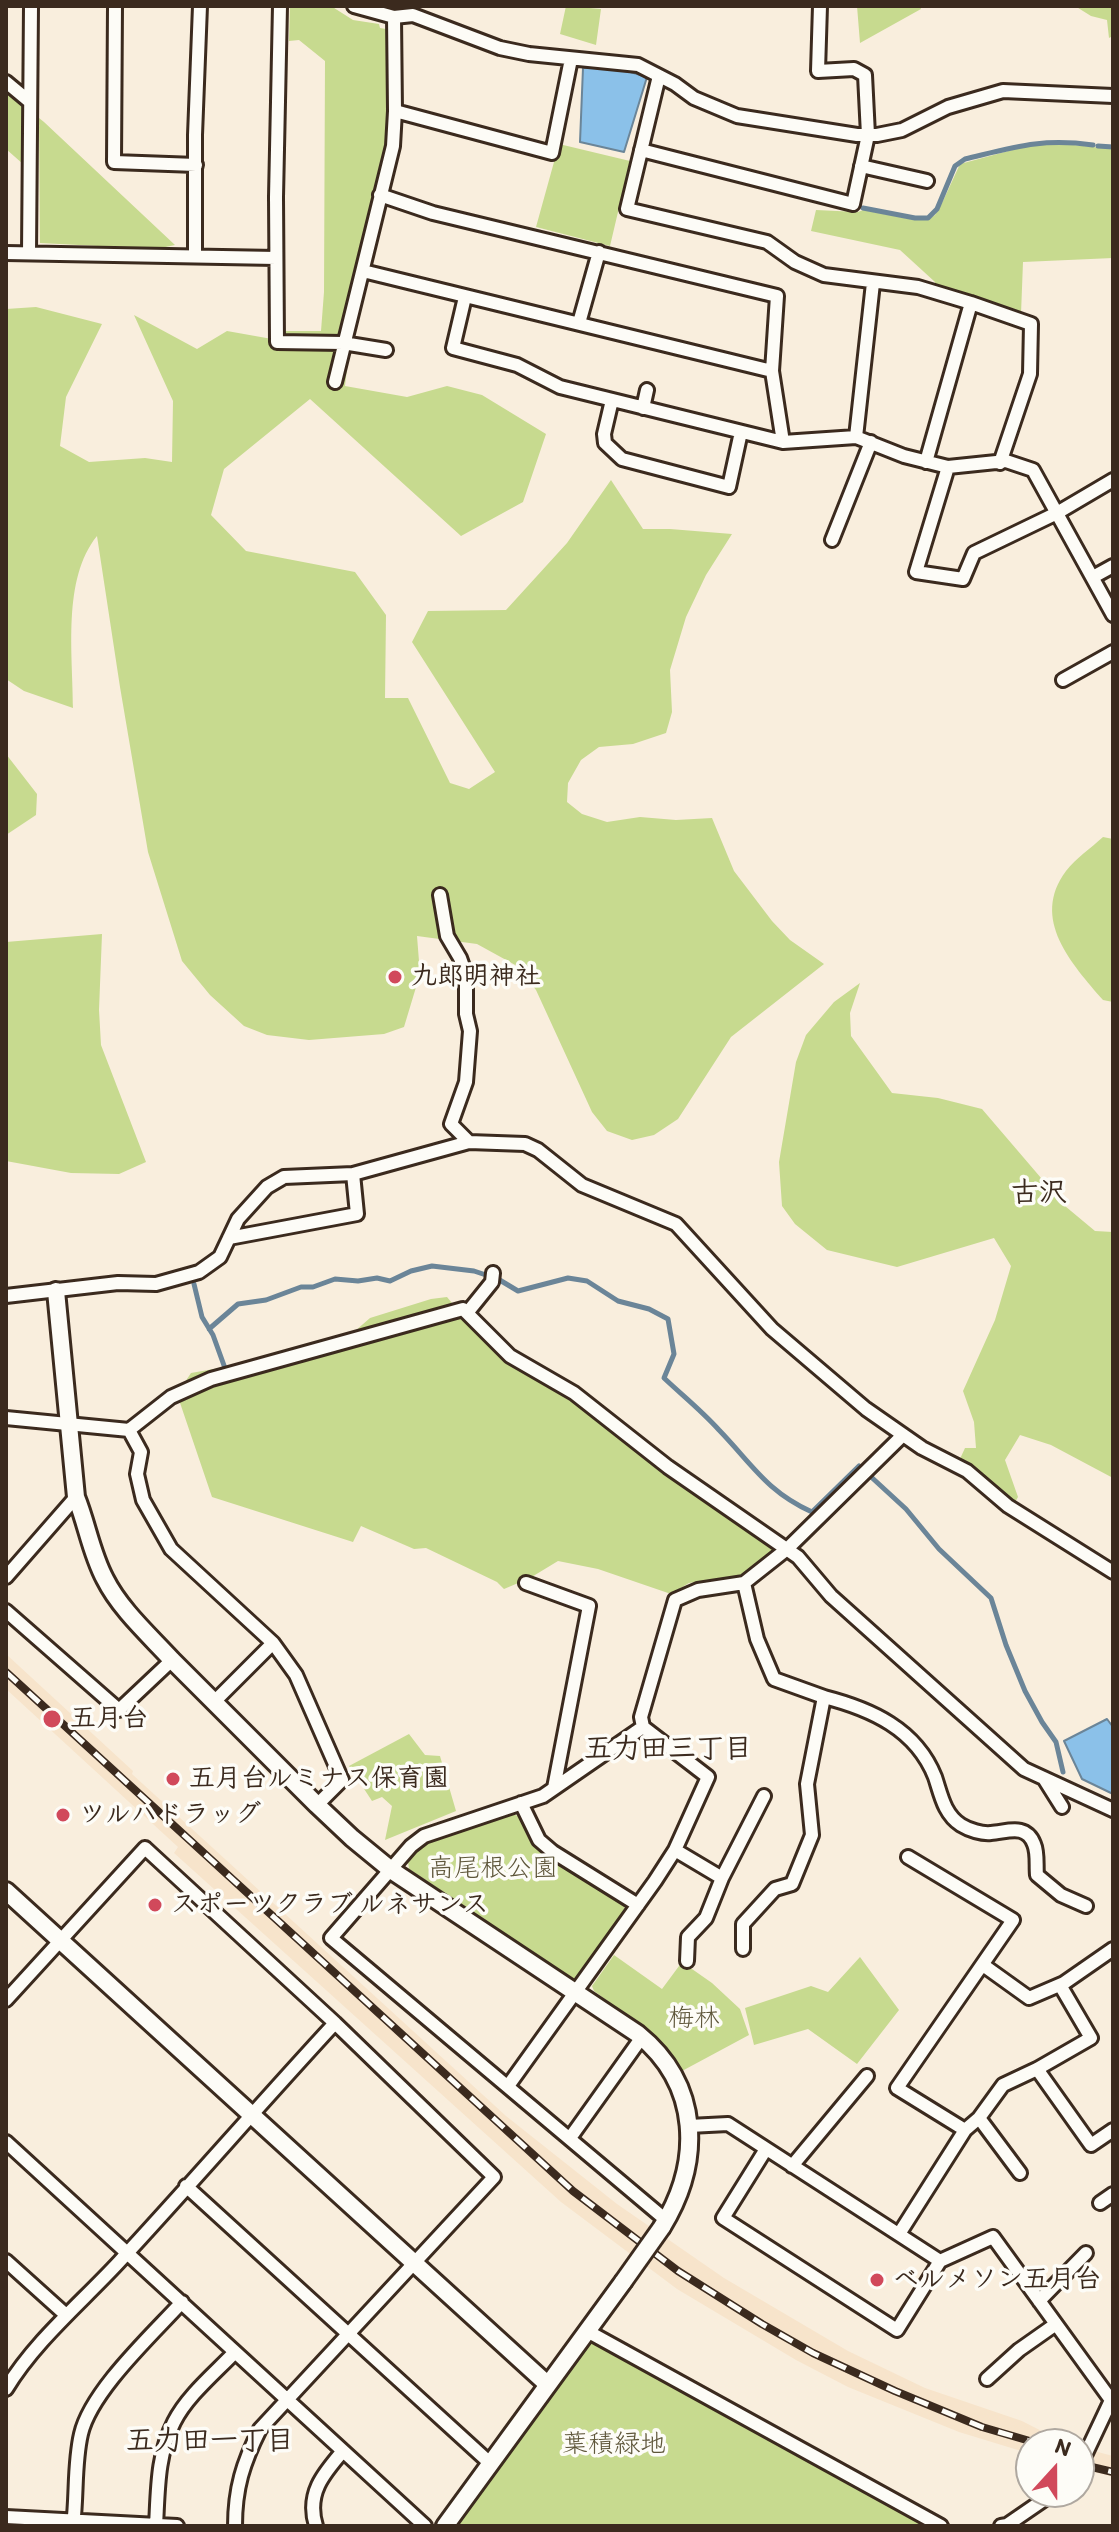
<!DOCTYPE html>
<meta charset="utf-8">
<style>
body{margin:0}
#map{position:relative;width:1119px;height:2532px;overflow:hidden;background:#f9eedd;font-family:Itim,sans-serif}
canvas{display:block}
.frame{position:absolute;inset:0;border:8px solid #3b2a1e;pointer-events:none}
.north{position:absolute;left:1015px;top:2428px;width:80px;height:80px;box-sizing:border-box;background:#fdfcf7;border:2px solid #afa8a0;border-radius:50%;rotate:21deg;font-size:22px;font-weight:700;line-height:32px;text-align:center;color:#3b2a1e}
.north::after{content:'';display:block;margin:auto;width:28px;height:36px;background:#d1495b;clip-path:polygon(50% 0,100% 100%,50% 72%,0 100%)}
</style>
<div id="map">
<canvas width="1119" height="2532"></canvas>
<div class="frame"></div>
<div class="north">N</div>
</div>
<script>
const c = document.querySelector('canvas').getContext('2d');
c.lineJoin = 'round';
function paint(path, color) { c.fillStyle = color; c.fill(path, 'evenodd'); }
function stroke(path, color, width, dash) { c.strokeStyle = color; c.lineWidth = width; c.lineCap = dash ? 'butt' : 'round'; c.setLineDash(dash || []); c.stroke(path); }
function drawText(font, color, halo, rows, align = 'center') {
  c.font = font + ' Itim,"Klee One",sans-serif'; c.lineWidth = 7; c.setLineDash([]); c.textBaseline = 'middle'; c.strokeStyle = halo; c.fillStyle = color; for (const [text, x, y, turn = 0] of rows) {
    c.save(); c.translate(x, y); c.rotate((+turn || 0) * Math.PI / 180); c.textAlign = isNaN(turn) ? turn : align; if (halo) c.strokeText(text, 0, 0); c.fillText(text, 0, 0); c.restore();
  }
}
paint(new Path2D(`
 M6 1654 133 1771 132 1774 506 2116 617 2204 724 2278 848 2351 925 2388 1022 2421 1067 2444H1031V2454L959 2432 848 2387 796 2360 677 2289 561 2202 174 1853 178 1847 6 1689Z
 M1079 2447 1113 2456V2477L1079 2468Z`), '#f7e4cb');
paint(new Path2D(`
 M290 6H331L353 20 379 24 380 28 386 29 387 147 338 337 289 339 284 334 285 331H321L324 292 325 61 299 40 289 41Z
 M566 6 601 9 596 45 560 34Z
 M857 6H920L921 9 860 43Z
 M1075 6H1113V36L1109 38 1107 20 1091 16Z
 M6 93 24 108 23 164 6 149Z
 M39 118 44 122 175 245 156 249 40 243Z
 M1054 143 1113 149V258L1023 262 1021 314 935 287V282L900 250 811 231 816 210 858 212 863 210 915 220 929 219 935 215 943 201 960 164 1027 146Z
 M559 144 630 161 610 246 536 227Z
 M36 307 102 324 66 397 60 446 89 462 145 458 172 462 173 401 134 315 197 349 227 331 272 339 343 344 349 351 345 386 407 397 447 386 482 395 546 434 523 502 461 536 310 399 224 469 211 515 246 551 355 572 386 615 385 698H408L450 783 469 789 495 772 412 642 428 611 506 610 567 543 611 480 643 529H670L732 534 706 575 686 617 670 670 672 712 666 733 633 744 599 747 581 760 568 783 567 802 582 814 607 822 640 817 676 820 712 818 734 871 772 921 790 940 824 964 731 1037 678 1119 654 1135 632 1140 607 1131 592 1112 536 990 517 966 477 944 417 936 420 974 404 1027 384 1034 309 1040 267 1035 244 1026 210 995 182 961 148 852 120 687 97 536C62 579 73 654 73 708L24 691 6 679V309Z
 M6 754 37 794 36 815 6 835Z
 M1103 837 1113 839V1002L1103 1000C1072 964 1030 919 1066 871 1076 858 1091 848 1103 837Z
 M102 934 99 1010 101 1045 146 1162 119 1174 71 1173 6 1161V942Z
 M860 983 850 1013 851 1036 892 1093 938 1098 982 1109 1065 1206 1095 1231 1113 1232V1478L1051 1445 1020 1435 1005 1460 1018 1497 1014 1504 959 1461 965 1448H976L974 1422 963 1391 995 1320 1011 1266 994 1238 897 1267 827 1250 795 1224 782 1206 779 1162 796 1062 806 1035 834 1002Z
 M447 1297 461 1314 572 1398 777 1548 740 1576 689 1583 671 1594 598 1569 558 1561 530 1578 504 1589 497 1582 426 1548 414 1549 361 1526 353 1542 212 1497 177 1394 191 1373 282 1357 314 1343 347 1338 370 1318 431 1299Z
 M409 1734 425 1755 440 1756 456 1811 385 1840 392 1806 382 1797 372 1801 349 1766Z
 M512 1814 518 1816 533 1844 542 1854 624 1905 625 1911 577 1978H572L409 1869 408 1862 417 1851 429 1842Z
 M614 1955 662 1989 682 1962 712 1983 740 2009 749 2035 682 2071 659 2039 594 1991 592 1986Z
 M860 1957 899 2010 857 2064 808 2029 754 2045 745 2008 811 1986 828 1992Z
 M594 2343 912 2518 925 2526H456L586 2344Z`), '#c7da8f');
const water = new Path2D(`
 M583 68H617L647 77 624 152 580 142Z
 M1107 1719 1113 1727V1794L1082 1779 1064 1741Z`);
paint(water, '#8bc1e9');
stroke(water, '#6b8598', 2);
stroke(new Path2D(`
 M1098 146 1113 147
 M863 208 915 218H928L937 209 955 166 965 159C1015 147 1041 138 1093 145
 M194 1284 202 1317 213 1335 226 1371
 M209 1329 238 1304 266 1300 301 1287H313L335 1279 358 1281 377 1278 390 1281 411 1271 432 1266 474 1271 498 1279 518 1291 568 1278 587 1281 618 1301 649 1309 668 1319 674 1354 664 1378C682 1395 702 1411 719 1430 752 1464 766 1491 812 1512L859 1466 863 1470
 M869 1475 906 1509 939 1549 991 1598 1006 1645 1025 1691 1042 1722 1056 1742 1063 1772`), '#6b8598', 5);
const minor = new Path2D(`
 M115 6 114 162 196 165
 M280 6 276 197 277 342 343 343 386 350
 M354 6 394 17 413 15 500 48 529 54 638 65 675 84 694 98 737 116 857 135H877L902 130 948 107 1003 91 1113 96
 M659 76 627 209 767 242 795 262 824 275 918 287 971 303 1031 324 1030 374 1000 463
 M6 82 30 102
 M395 111 552 153 571 59
 M641 150 853 204 868 135 865 75 854 69 818 71 820 6
 M861 166 927 181
 M380 195 433 213 777 296 772 371 783 442
 M6 253 276 258
 M29 253 31 6
 M195 255V135L200 6
 M363 271 772 371
 M465 297 453 348 517 365 560 387 783 442 856 437 904 456 948 467 1006 461 1033 470 1113 615
 M579 323 599 252
 M335 382 393 146 395 111 394 17
 M612 400 604 434 605 443 622 459 729 487 741 432
 M643 408 647 390
 M856 437 873 283
 M926 462 971 303
 M948 467 916 572 963 579 974 553 1057 513 1113 480
 M832 540 871 442
 M1093 577 1113 566
 M1063 680 1113 652
 M440 895 447 936 460 958 466 975V1014L470 1031 466 1082 451 1124 469 1142
 M229 1238 357 1214 353 1174
 M6 1296 118 1283 156 1284 199 1272 220 1257 238 1219 267 1187 284 1177 353 1174 469 1142 525 1144 538 1150 582 1185 676 1224 772 1329 866 1409 922 1448 967 1471 1008 1506 1113 1572
 M467 1313 492 1282 493 1273
 M6 1418 129 1430 171 1397 211 1379 463 1309 510 1356 574 1393 668 1467 798 1557 831 1596 1024 1769 1113 1810
 M129 1430 141 1452 137 1474 143 1500 171 1549 273 1643 296 1675 342 1780 317 1805
 M6 1577 76 1497
 M526 1583 589 1606 554 1788
 M6 1611 119 1710 172 1660
 M824 1697C871 1709 916 1729 935 1777 941 1795 944 1814 961 1825 969 1830 982 1834 991 1833 1007 1832 1026 1823 1034 1844 1038 1853 1036 1866 1037 1875L1061 1895 1086 1906
 M214 1702 273 1643
 M643 1727 543 1796 424 1836 411 1846 331 1938 666 2220
 M1045 1780 1062 1807
 M521 1803 539 1840 553 1852 638 1905
 M675 1850 722 1878
 M908 1857 1013 1920 897 2088 965 2130
 M743 1949V1924L775 1889 792 1884 812 1835 807 1784 824 1697 774 1679 757 1639 744 1583 787 1549 903 1435
 M687 1961 688 1937 706 1918 722 1878 764 1796
 M983 1965 1029 1998 1064 1983 1113 1949
 M6 2000 145 1848 335 2023 494 2177 260 2429C243 2463 235 2488 235 2526
 M1037 2069 1091 2145 1113 2130
 M508 2086 655 1881 675 1850 708 1777 643 1727 641 1717 675 1600 698 1590 744 1583
 M979 2118 1020 2173
 M689 2126 728 2124 940 2261
 M570 2138 642 2037
 M6 2142 425 2526
 M766 2149 723 2218 897 2330 940 2261 993 2237 1111 2400
 M792 2166 867 2076
 M186 2186 491 2464
 M1100 2203 1113 2194
 M899 2234 965 2130 979 2118 1003 2085 1037 2069 1091 2038 1060 1985
 M6 2261 66 2315
 M1039 2301 1086 2253
 M587 2331 941 2526
 M987 2379 1019 2350 1056 2324
 M6 2389C35 2341 81 2303 119 2262 192 2183 262 2102 335 2023
 M1079 2468 1113 2396
 M6 2517 177 2526
 M73 2526C77 2495 74 2464 81 2434 91 2391 152 2335 182 2302
 M156 2526C158 2491 157 2455 174 2422 187 2396 215 2373 235 2352
 M316 2526C306 2494 323 2474 343 2451
 M1001 2526 1007 2525 1055 2492`);
const tertiary = new Path2D(`
 M56 1291 76 1497C87 1524 91 1553 105 1579 120 1609 149 1635 172 1660L317 1805 352 1838 391 1870 638 2034C701 2085 702 2162 662 2227
 M6 1891 547 2384
 M445 2526 623 2282`);
stroke(minor, '#3b2a1e', 18);
stroke(tertiary, '#3b2a1e', 22);
stroke(minor, '#fdfcf7', 12);
stroke(tertiary, '#fdfcf7', 16);
const rail = new Path2D(`
 M6 1672 573 2191 678 2271 762 2324 813 2353 895 2391 982 2427 1040 2444
 M1079 2464 1113 2472`);
stroke(rail, '#3b2a1e', 8);
stroke(rail, '#fdfcf7', 5, [15]);
const tertiaryBridge = new Path2D(`
 M623 2282 662 2227`);
stroke(tertiaryBridge, '#3b2a1e', 22, []);
stroke(tertiaryBridge, '#fdfcf7', 16);
for (const [x, y, r, color] of [
 [395,977,8,"#d1495b"],
 [52,1719,10,"#d1495b"],
 [173,1779,8,"#d1495b"],
 [63,1815,8,"#d1495b"],
 [155,1905,8,"#d1495b"],
 [877,2280,8,"#d1495b"]
]) { const dot = new Path2D(); dot.arc(x, y, r, 0, 2 * Math.PI); c.fillStyle = color; c.fill(dot); stroke(dot, '#fdfcf7', 3); }
drawText('bold 26px', '#3b2a1e', '#fdfcf7', [
 ["九郎明神社",411,977],
 ["五月台",70,1719],
 ["五月台ルミナス保育園",189,1779],
 ["ツルハドラッグ",79,1815],
 ["スポーツクラブ ルネサンス",171,1905],
 ["ベルメソン五月台",893,2280]
], 'left');
drawText('26px', '#5e563a', '#fdfcf7', [
 ["高尾根公園",493,1869],
 ["梅林",694,2019],
 ["葉積緑地",614,2445]
]);
drawText('bold 28px', '#3b2a1e', '#fdfcf7', [
 ["古沢",1039,1194],
 ["五力田三丁目",668,1750],
 ["五力田一丁目",210,2442]
]);
</script>
